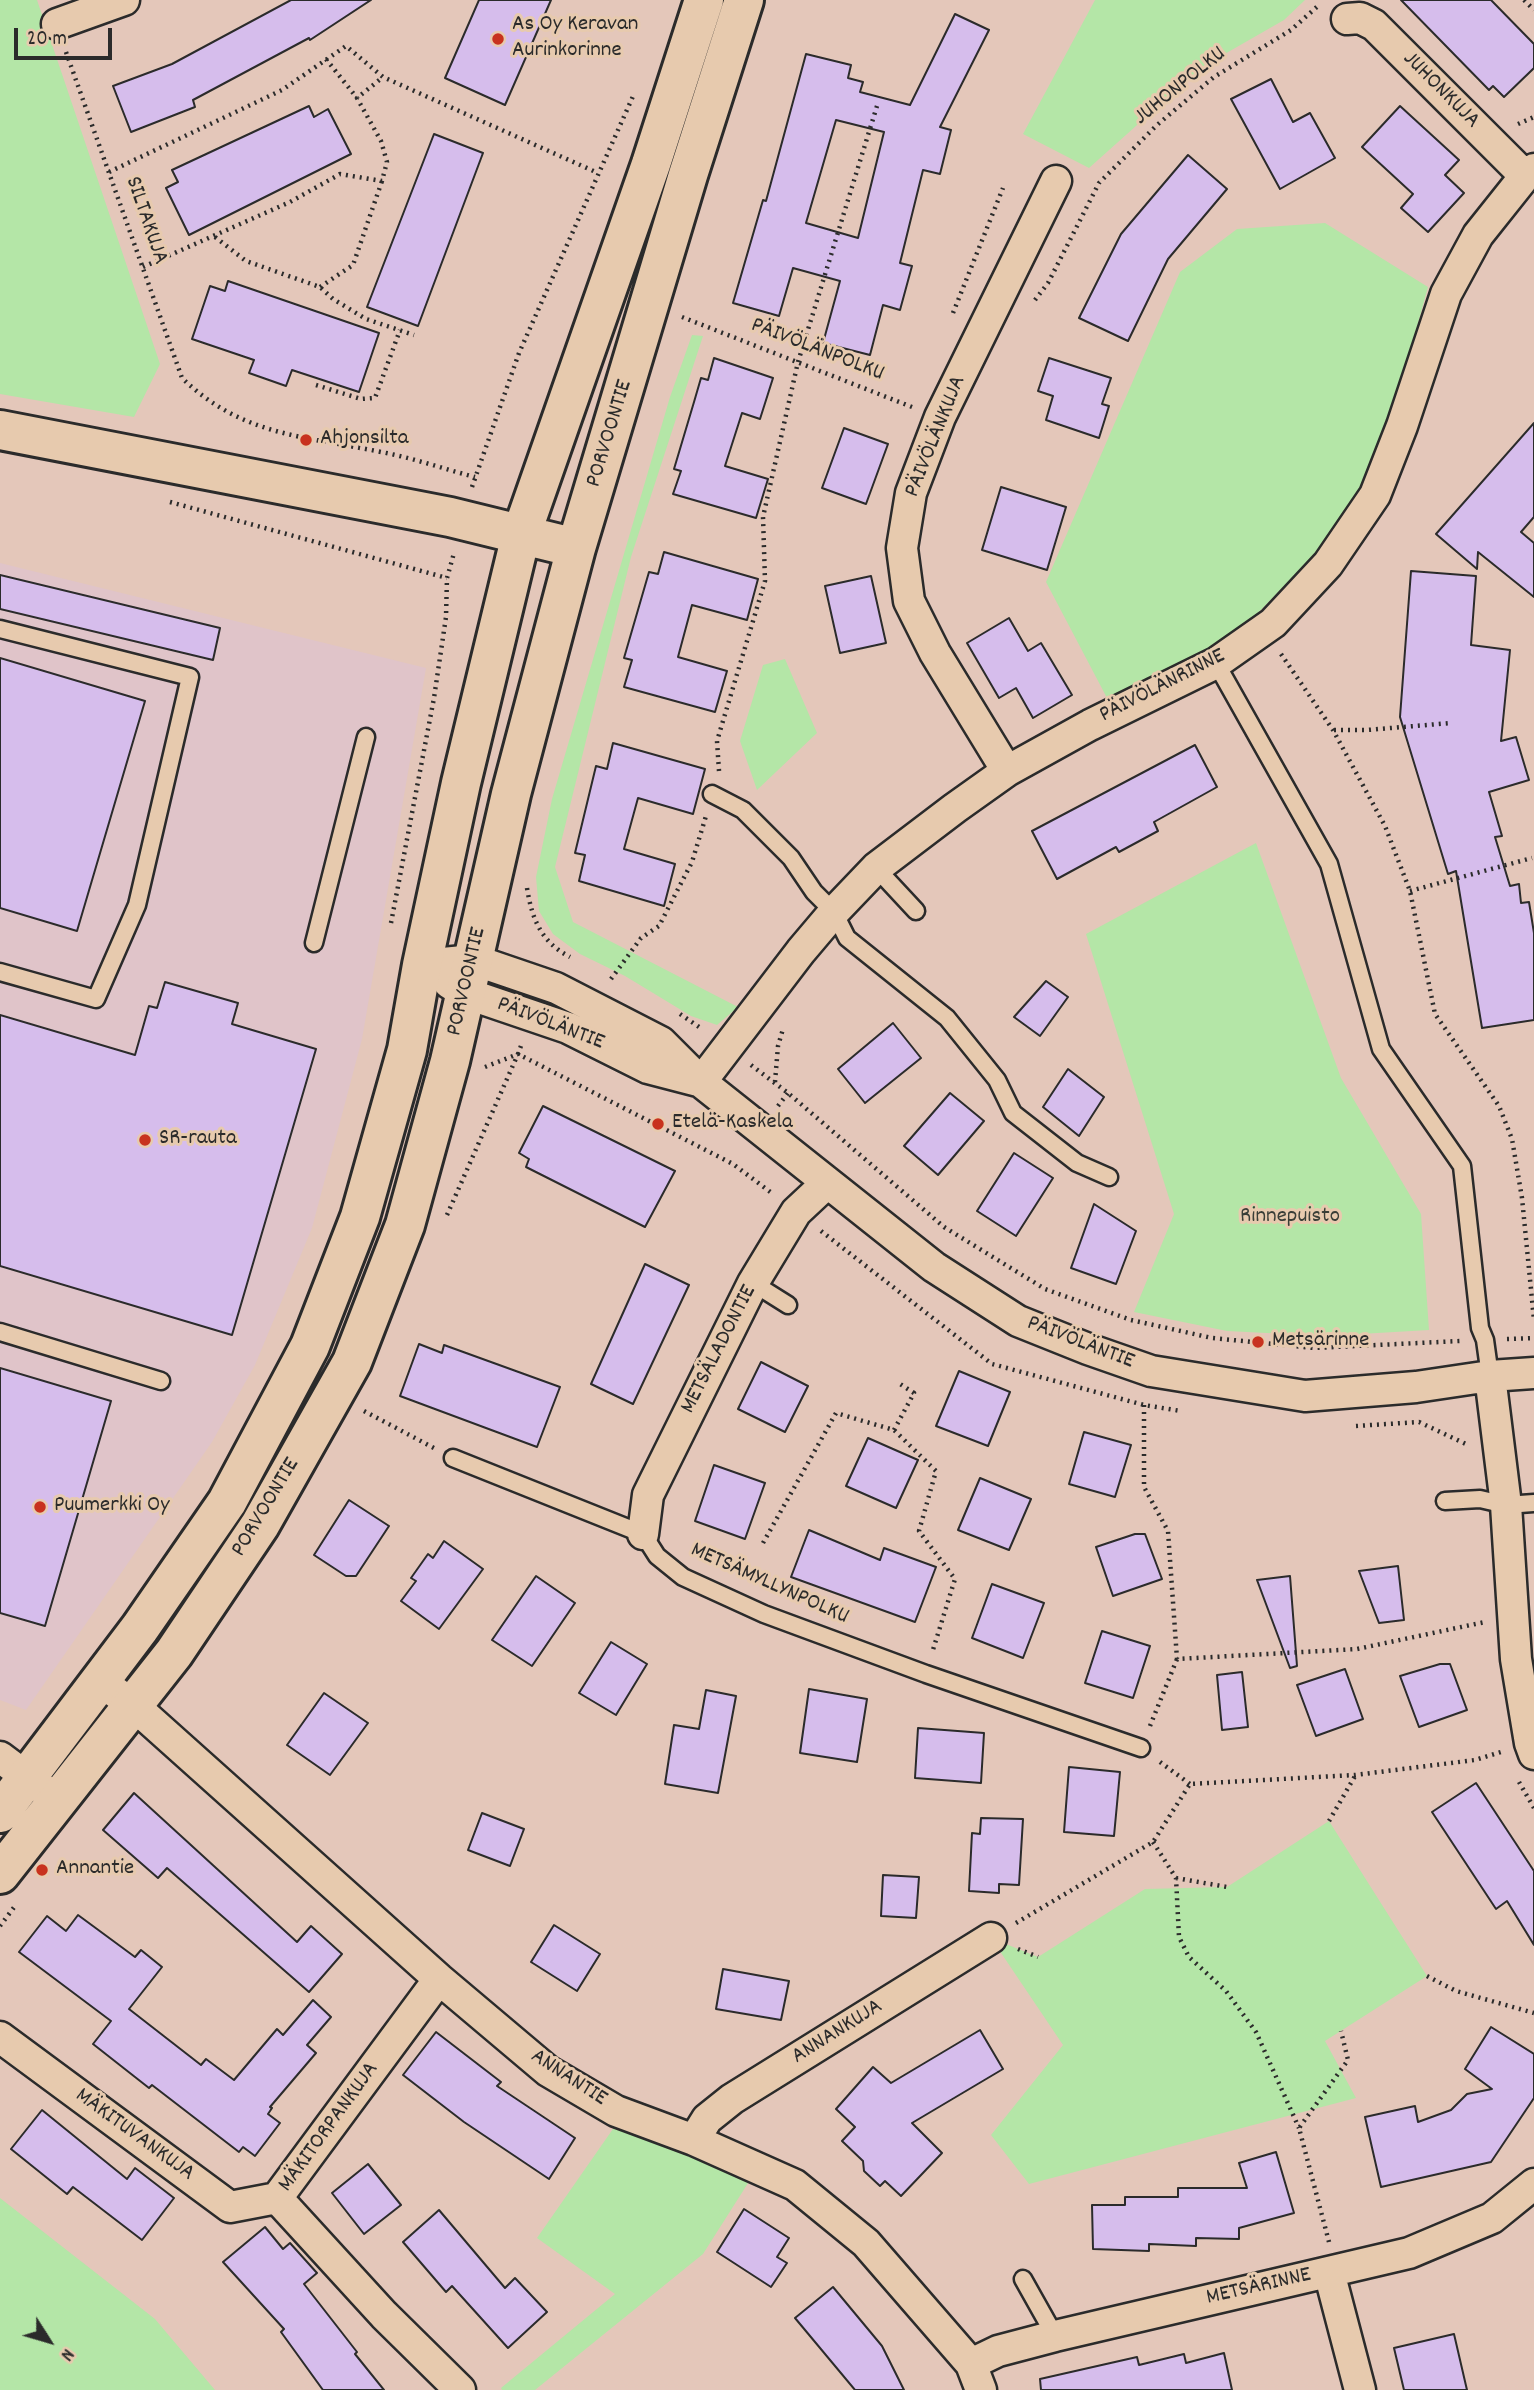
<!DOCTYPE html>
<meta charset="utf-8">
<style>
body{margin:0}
#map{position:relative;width:1534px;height:2390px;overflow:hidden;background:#e4c7ba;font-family:Dekko,sans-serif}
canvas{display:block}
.north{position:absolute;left:14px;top:2306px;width:70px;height:70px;-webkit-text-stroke:5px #e7caae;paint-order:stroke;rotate:127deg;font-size:19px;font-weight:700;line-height:28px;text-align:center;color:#2b2b2b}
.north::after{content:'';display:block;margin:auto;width:24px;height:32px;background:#2b2b2b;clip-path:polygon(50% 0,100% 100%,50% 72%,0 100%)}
.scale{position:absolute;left:14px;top:28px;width:98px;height:32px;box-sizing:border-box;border:4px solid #2b2b2b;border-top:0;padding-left:9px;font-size:21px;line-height:24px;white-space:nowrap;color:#2b2b2b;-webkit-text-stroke:5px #e7caae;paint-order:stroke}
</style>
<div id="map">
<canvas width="1534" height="2390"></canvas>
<div class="north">N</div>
<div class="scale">20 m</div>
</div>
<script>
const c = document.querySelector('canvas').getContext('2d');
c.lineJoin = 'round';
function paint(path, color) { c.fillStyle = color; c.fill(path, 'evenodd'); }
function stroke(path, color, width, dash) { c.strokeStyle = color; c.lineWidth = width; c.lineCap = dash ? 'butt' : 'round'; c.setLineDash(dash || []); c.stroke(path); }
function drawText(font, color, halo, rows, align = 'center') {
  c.font = font + ' Dekko,sans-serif'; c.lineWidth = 6; c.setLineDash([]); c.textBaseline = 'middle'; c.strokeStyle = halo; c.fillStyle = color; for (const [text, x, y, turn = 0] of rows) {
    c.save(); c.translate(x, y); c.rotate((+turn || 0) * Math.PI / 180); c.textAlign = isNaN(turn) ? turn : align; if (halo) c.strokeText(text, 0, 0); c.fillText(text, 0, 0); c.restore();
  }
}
paint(new Path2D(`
 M0 563 426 668 362 1039 312 1228 255 1365 212 1442 26 1710 0 1700Z`), '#e0c4c9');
paint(new Path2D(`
 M0 0H37L160 364 134 417 0 394Z
 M1095 0H1305L1284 20 1202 67 1089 168 1023 134Z
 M1325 223 1428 287 1391 421 1358 497 1318 551 1257 614 1192 660 1107 698 1046 582 1180 272 1237 229Z
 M692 335 703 336 631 557 555 867 573 922 738 1007 717 1025 691 1016 625 976 580 954 553 934 539 911 536 877 552 799 670 397Z
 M785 659 817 733 757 790 740 741 763 665Z
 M1256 843 1341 1078 1421 1214 1429 1330 1326 1336 1227 1331 1134 1312 1174 1214 1086 934Z
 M1329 1821 1427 1976 1325 2041 1356 2098 1029 2184 991 2135 1063 2045 991 1938 1038 1957 1145 1889 1227 1887Z
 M615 2126 750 2180 703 2254 535 2390H502L501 2388 615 2294 537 2238Z
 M0 2198 155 2319 215 2390H0Z`), '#b4e6a7');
const building = new Path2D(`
 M291 0H371L310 40 309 38 193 100 195 107 131 132 113 86 172 64Z
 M479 0H551L505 105 445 78Z
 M1401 0H1491L1534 44V68L1504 97 1493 86 1489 90Z
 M955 14 989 30 940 127 951 130 940 174 923 170 900 263 912 266 900 310 883 305 870 355 823 343 840 281 793 268 779 316 733 303 763 200 766 201 806 54 851 65 848 78 863 82 860 92 910 105ZM836 120 884 132 858 238 806 223Z
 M1271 79 1293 122 1310 113 1335 158 1280 189 1231 99Z
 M309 106 314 117 328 109 351 154 189 235 166 188 178 182 172 170Z
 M1400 106 1459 160 1445 175 1464 193 1428 232 1401 208 1413 194 1362 147Z
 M434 134 483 153 418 326 367 307Z
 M1188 155 1227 189 1168 259 1128 341 1079 318 1121 234Z
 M228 281 379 333 359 392 292 370 286 386 249 373 254 360 192 339 210 286 225 291Z
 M714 358 773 378 760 419 742 413 725 466 768 479 756 518 673 494 681 471 674 469 694 402 701 378 708 380Z
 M1049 358 1111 378 1102 404 1109 406 1099 438 1046 420 1053 396 1038 391Z
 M1534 423V517L1521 532 1534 543V597L1478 552 1477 569 1436 534Z
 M844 428 888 444 866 504 822 488Z
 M1001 487 1066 507 1047 570 982 550Z
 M664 552 758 579 747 620 692 605 678 657 727 671 715 712 624 687 632 660 624 658 649 572 658 574Z
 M1411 571 1476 576 1471 645 1510 650 1501 741 1516 737 1529 780 1489 792 1502 836 1495 837 1510 886 1519 884 1521 903 1529 902 1534 933V1020L1482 1028 1456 871 1448 874 1400 717Z
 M0 575 220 628 213 660 0 609Z
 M871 576 886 643 840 653 825 586Z
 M1009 618 1028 651 1041 643 1072 695 1033 718 1016 688 999 698 967 643Z
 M0 658 145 701 77 931 0 908Z
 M613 743 705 769 693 814 638 798 624 849 675 864 664 906 579 881 585 855 575 853 596 766 607 769Z
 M1195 745 1217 787 1154 822 1158 831 1119 852 1116 847 1057 879 1032 831Z
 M1046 981 1068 997 1040 1036 1014 1017Z
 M165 982 238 1003 232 1024 316 1049 232 1335 0 1266V1015L135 1055 149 1006 157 1008Z
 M893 1023 921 1058 865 1103 838 1069Z
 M1068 1069 1104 1097 1079 1136 1043 1107Z
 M950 1093 984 1121 938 1175 904 1146Z
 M543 1106 675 1171 645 1227 526 1167 529 1159 519 1153Z
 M1014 1153 1053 1178 1016 1236 977 1211Z
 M1094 1204 1136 1231 1116 1284 1071 1268Z
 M645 1264 689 1285 633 1404 591 1384Z
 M419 1344 442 1353 444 1345 560 1387 537 1447 400 1396Z
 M761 1362 808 1386 785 1432 738 1409Z
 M0 1368 111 1401 45 1626 0 1613Z
 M959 1371 1010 1392 988 1446 936 1426Z
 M1084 1432 1131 1445 1115 1497 1069 1484Z
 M868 1438 918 1460 896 1508 846 1486Z
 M714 1465 765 1483 745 1539 695 1521Z
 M980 1478 1031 1499 1009 1550 958 1530Z
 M349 1500 389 1526 356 1576H346L314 1555Z
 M809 1530 880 1560 884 1548 936 1567 915 1622 791 1577Z
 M1135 1534H1145L1162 1579 1113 1596 1096 1547Z
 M444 1541 483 1569 439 1629 401 1601 416 1581 411 1578 428 1554 433 1558Z
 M1398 1566 1404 1620 1379 1623 1359 1571Z
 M536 1576 575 1603 532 1666 492 1640Z
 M1290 1576 1297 1666 1290 1668 1257 1580Z
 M992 1584 1044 1603 1023 1658 972 1638Z
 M1102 1631 1150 1646 1133 1698 1085 1683Z
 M611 1642 647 1664 616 1715 579 1693Z
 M1440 1664H1450L1467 1710 1419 1727 1400 1676Z
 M1345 1669 1363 1719 1316 1736 1297 1685Z
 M1242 1672 1248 1727 1222 1730 1217 1675Z
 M809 1689 867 1699 857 1762 800 1753Z
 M706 1690 736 1696 718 1793 665 1784 674 1725 699 1729Z
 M324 1693 368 1723 330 1775 287 1745Z
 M918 1728 984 1733 981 1783 915 1778Z
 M1069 1767 1120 1772 1114 1836 1064 1832Z
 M1476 1783 1534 1871V1945L1507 1901 1496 1909 1432 1812Z
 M134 1793 297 1942 311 1926 342 1954 309 1992 167 1868 158 1878 103 1830Z
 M482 1813 524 1829 510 1866 468 1850Z
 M981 1818 1023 1819 1019 1885 999 1884V1893L969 1891 972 1833 980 1834Z
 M883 1875 919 1877 916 1918 881 1916Z
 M78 1915 135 1957 141 1950 162 1967 129 2009 201 2065 206 2059 234 2080 277 2029 283 2035 313 2000 331 2017 307 2045 316 2053 270 2107 272 2108 268 2114 280 2123 255 2156 243 2147 239 2152 152 2085 149 2088 93 2044 111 2021 19 1952 47 1916 66 1931Z
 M554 1925 600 1954 577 1991 531 1962Z
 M723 1969 789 1981 781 2020 716 2009Z
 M1491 2027 1534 2054V2098L1491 2162 1381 2187 1365 2117 1415 2106 1418 2122 1451 2110 1467 2094 1492 2089 1465 2069Z
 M980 2030 1003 2069 912 2123 942 2153 901 2196 885 2181 880 2186 864 2171 863 2161 842 2141 855 2127 836 2109 873 2067 891 2083Z
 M436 2032 501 2082 497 2086 575 2138 549 2179 464 2122 403 2075Z
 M42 2110 127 2179 135 2168 174 2198 142 2240 73 2187 67 2194 11 2149Z
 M1276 2152 1294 2213 1239 2228V2239L1196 2238V2246L1149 2244V2251L1093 2249 1092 2205H1125V2197H1178V2188H1247L1239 2163Z
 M368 2164 401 2205 364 2234 332 2193Z
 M744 2209 789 2238 777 2257 787 2263 771 2287 717 2252Z
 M439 2210 505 2288 515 2278 547 2312 508 2348 452 2286 446 2292 403 2242Z
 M265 2227 283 2249 290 2243 317 2273 304 2284 357 2352 355 2354 384 2390H323L281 2332 284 2329 223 2262Z
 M833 2287 882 2346 904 2390H855L795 2318Z
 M1454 2334 1467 2390H1404L1394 2348Z
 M1224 2353 1232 2390H1041L1040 2379 1137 2357 1139 2365 1184 2354 1186 2363Z`);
paint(building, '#d6bdec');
stroke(building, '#2b2b2b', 2);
const service = new Path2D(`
 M0 629 190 677 137 905 96 999 0 972
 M1216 663 1329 864 1381 1049 1462 1166 1480 1328 1485 1340 1490 1376
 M712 794 743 810 791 858 814 892 834 912 847 938 947 1018 997 1080 1013 1113 1077 1163 1109 1177
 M876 868 916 911
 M314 943 366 737
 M753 1283 788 1305
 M0 1332 161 1381
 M453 1458 643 1534 657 1556 683 1577 764 1614 926 1674 1141 1748
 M1445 1501 1480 1499 1506 1505 1534 1503
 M1023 2279 1055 2336`);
const minor = new Path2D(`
 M1347 19 1360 18 1374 25 1525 176
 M57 24 124 0
 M1007 771 935 653 909 601 902 548 911 493 940 417 1056 181
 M422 965 474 960 556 988 661 1042 701 1082 934 1267 1018 1321 1088 1349 1151 1371 1305 1396 1416 1387 1490 1376 1534 1373
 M449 983 465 993 568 1028 648 1068 698 1081
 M701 1082 801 951 834 912 876 868 955 808 1007 771 1090 725 1216 663 1273 623 1328 564 1375 495 1402 426 1446 294 1478 235 1525 176 1534 169
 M1490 1376 1506 1505 1516 1659 1530 1743 1534 1754
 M643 1534 648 1495 753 1283 796 1212 827 1183
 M100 1681 133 1705 439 1979 548 2071 616 2111 694 2140 795 2185 866 2243 971 2364 981 2390
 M0 1757 44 1790
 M439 1979 277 2198 384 2315 460 2390
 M0 2037 230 2207 277 2198
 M694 2140 707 2119 732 2099 991 1938
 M1329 2272 1360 2390
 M971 2364 998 2351 1055 2336 1409 2253 1492 2218 1534 2184`);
const tertiary = new Path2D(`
 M0 430 450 517 576 548
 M0 1813 140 1628 227 1502 310 1346 360 1217 407 1050 422 965 461 783 521 535 651 164 704 0
 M0 1874 174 1653 260 1525 352 1362 405 1225 450 1061 511 794 576 548 688 175 744 0`);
stroke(service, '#2b2b2b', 21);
stroke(minor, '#2b2b2b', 35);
stroke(tertiary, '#2b2b2b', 44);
stroke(new Path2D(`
 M1524 0 1534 10
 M66 52 182 378C242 436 304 436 381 452 413 458 444 469 475 477
 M326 59 357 98
 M1518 124 1534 117
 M109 172 282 90 346 46 383 77 598 173
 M215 237 246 261 320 287 333 299 366 319 414 335
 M143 267 290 202 340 174 382 181 387 162 381 141 357 98 383 77
 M320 287 353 265 382 181
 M1035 300 1048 283 1099 183 1157 125 1214 77 1291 30 1319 5
 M953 313 1003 188
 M682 317 912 407
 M316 385 361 399 375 398 400 330
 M472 487 519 353 634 94
 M170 502 447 578
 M1281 654 1333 730 1385 826 1410 891 1435 1014 1499 1106 1512 1139 1522 1198 1534 1320
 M1334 730H1367L1451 723
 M719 771 717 741 765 581 763 517 798 362 877 106
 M527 888C532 919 541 942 570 957
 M1410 891 1532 858
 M391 923 434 698 446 617 447 578 454 553
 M611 979 641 938 659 926 692 862 706 816
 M680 1014 702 1029
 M751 1065 788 1093 944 1227 1045 1289 1131 1320 1212 1338 1314 1348 1460 1341
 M485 1067 518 1054 522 1043
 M775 1082 778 1046 783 1029
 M778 1106 788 1093
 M447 1215 518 1054 733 1164 773 1194
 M821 1231 992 1364 1144 1405 1181 1411
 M1507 1339 1534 1338
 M1144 1405V1487L1168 1531 1177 1659 1357 1649 1485 1622
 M364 1411 434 1448
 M1356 1426 1419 1422 1468 1445
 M894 1430 914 1393 900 1384
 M763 1543 836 1413 894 1430 936 1471 919 1531 955 1579 932 1653
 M1150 1726 1177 1659
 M1160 1762 1190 1784
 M1519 1782 1534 1808
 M1329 1821 1355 1776
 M1153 1842 1176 1878 1179 1937 1189 1957 1226 1991 1256 2032 1299 2128
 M1176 1878 1227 1887
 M1016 1923 1153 1842 1190 1784 1355 1775 1475 1760 1501 1752
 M0 1926 15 1906
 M1018 1949 1038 1957
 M1427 1976 1456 1991 1534 2013
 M1329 2242 1299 2128 1348 2060 1341 2031`), '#2b2b2b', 4.5, [2, 5]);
stroke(service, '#e7caae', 16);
stroke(minor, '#e7caae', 30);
stroke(tertiary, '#e7caae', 38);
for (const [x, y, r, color] of [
 [498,39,7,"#c8321e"],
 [306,440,7,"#c8321e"],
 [658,1124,7,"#c8321e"],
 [145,1140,7,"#c8321e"],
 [1258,1342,7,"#c8321e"],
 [40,1507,7,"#c8321e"],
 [42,1870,7,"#c8321e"]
]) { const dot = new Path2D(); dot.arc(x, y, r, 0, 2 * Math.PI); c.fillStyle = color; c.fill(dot); stroke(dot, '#e7caae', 2.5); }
drawText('23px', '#2b2b2b', '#e7caae', [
 ["As Oy Keravan",512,26],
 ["Aurinkorinne",512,52],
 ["Ahjonsilta",320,440],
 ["Etelä-Kaskela",672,1124],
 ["SR-rauta",159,1140],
 ["Metsärinne",1272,1342],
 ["Puumerkki Oy",54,1507],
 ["Annantie",56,1870]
], 'left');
drawText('23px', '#2b2b2b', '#e7caae', [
 ["JUHONPOLKU",1181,87,-39],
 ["JUHONKUJA",1440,91,45],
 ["SILTAKUJA",145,221,71],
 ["PÄIVÖLÄNPOLKU",817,351,21],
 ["PORVOONTIE",611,434,-73],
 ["PÄIVÖLÄNKUJA",937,437,-68],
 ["PÄIVÖLÄNRINNE",1163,687,-27],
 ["PORVOONTIE",468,982,-77],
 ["PÄIVÖLÄNTIE",550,1025,21],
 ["PÄIVÖLÄNTIE",1080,1344,21],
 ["METSÄLADONTIE",720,1350,-63],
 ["PORVOONTIE",267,1508,-59],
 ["METSÄMYLLYNPOLKU",769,1585,24],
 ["ANNANKUJA",838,2033,-32],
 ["ANNANTIE",568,2079,33],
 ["MÄKITORPANKUJA",330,2128,-54],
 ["MÄKITUVANKUJA",134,2136,36],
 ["METSÄRINNE",1259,2288,-13]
]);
drawText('23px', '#393e37', '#e7caae', [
 ["Rinnepuisto",1290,1218]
]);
</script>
